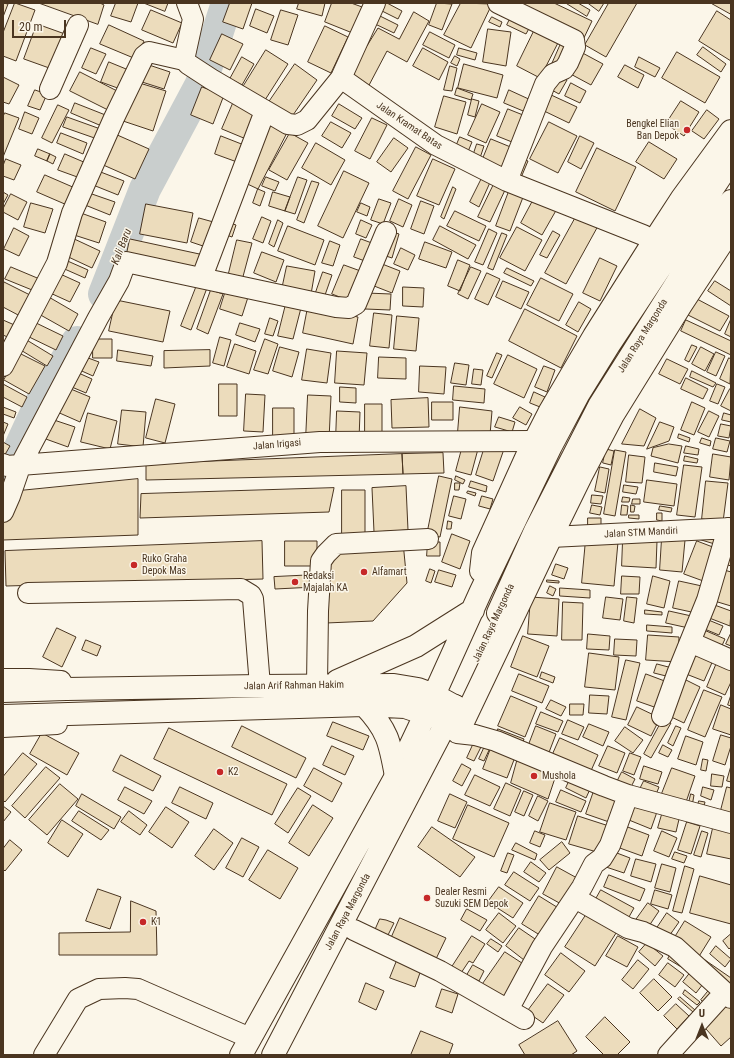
<!DOCTYPE html>
<style>
body{margin:0}
#map{position:relative;width:734px;height:1058px;overflow:hidden;background:#fbf6e9;font-family:"Roboto Condensed",sans-serif}
canvas{display:block}
.frame{position:absolute;inset:0;border:4px solid #4a3520;pointer-events:none}
.north{position:absolute;left:682px;top:1006px;width:40px;height:40px;-webkit-text-stroke:3px #fbf6e9;paint-order:stroke;rotate:0deg;font-size:11px;font-weight:700;line-height:16px;text-align:center;color:#4a3520}
.north::after{content:'';display:block;margin:auto;width:14px;height:18px;background:#4a3520;clip-path:polygon(50% 0,100% 100%,50% 72%,0 100%)}
.scale{position:absolute;left:12px;top:20px;width:54px;height:18px;box-sizing:border-box;border:2px solid #4a3520;border-top:0;padding-left:5px;font-size:12px;line-height:14px;white-space:nowrap;color:#4a3520;-webkit-text-stroke:3px #fbf6e9;paint-order:stroke}
</style>
<div id="map">
<canvas width="734" height="1058"></canvas>
<div class="frame"></div>
<div class="north">U</div>
<div class="scale">20 m</div>
</div>
<script>
const c = document.querySelector('canvas').getContext('2d');
c.lineJoin = 'round';
function stroke(path, color, width, dash) { c.strokeStyle = color; c.lineWidth = width; c.lineCap = dash ? 'butt' : 'round'; c.setLineDash(dash || []); c.stroke(path); }
function paint(path, color) { c.fillStyle = color; c.fill(path, 'evenodd'); }
function drawText(font, color, halo, rows, align = 'center') {
  c.font = font + ' "Roboto Condensed",sans-serif'; c.lineWidth = 3; c.setLineDash([]); c.textBaseline = 'middle'; c.strokeStyle = halo; c.fillStyle = color; for (const [text, x, y, turn = 0] of rows) {
    c.save(); c.translate(x, y); c.rotate((+turn || 0) * Math.PI / 180); c.textAlign = isNaN(turn) ? turn : align; if (halo) c.strokeText(text, 0, 0); c.fillText(text, 0, 0); c.restore();
  }
}
stroke(new Path2D(`
 M104 294 145 189 201 84 227 3
 M3 484 39 406 77 342`), '#c9cecd', 32);
const building = new Path2D(`
 M3 3 8 4 3 17Z
 M15 3 35 10 16 61 3 56V33Z
 M39 3H100L104 5 98 24Z
 M116 3H138L131 22 111 16Z
 M144 3H168L165 11Z
 M230 3H252L243 29 223 22Z
 M299 3H325L322 16 297 9Z
 M332 3H351L365 8 355 34 325 22Z
 M378 3H387L402 11 398 19 376 8Z
 M437 3 452 4 442 30 429 25Z
 M461 3 492 4 471 48 444 35Z
 M501 3H554L592 21 582 42Z
 M566 3H578L590 10 587 16Z
 M588 3H604L599 11Z
 M609 3H637L606 57 585 45Z
 M711 3H731V14Z
 M256 9 274 16 267 33 250 26Z
 M151 10 182 23 173 43 142 30Z
 M281 10 298 15 288 45 271 40Z
 M717 11 731 20V61L699 41Z
 M414 12 429 21 407 62 387 51 367 89 347 78 378 28 399 39Z
 M513 13 532 23 526 34 507 25Z
 M378 15 398 25 394 33 373 23Z
 M492 17 502 22 500 27 489 22Z
 M37 24 65 34 52 69 24 59Z
 M109 25 144 41 136 59 100 44Z
 M537 25 561 37 540 78 517 66Z
 M325 26 348 37 331 73 308 62Z
 M488 29 511 32 506 66 483 62Z
 M430 32 455 45 449 58 423 45Z
 M222 34 243 44 230 70 210 60Z
 M563 39 573 43 562 68 552 64Z
 M703 47 726 64 721 72 697 55Z
 M91 48 106 54 96 74 82 68Z
 M423 48 448 62 439 80 413 66Z
 M459 48 477 53 475 60 457 55Z
 M266 50 288 64 265 100 243 87Z
 M577 50 603 64 591 85 565 71Z
 M677 52 720 77 705 103 662 78Z
 M455 56 460 59 457 66 451 63Z
 M242 57 254 64 242 85 230 79Z
 M639 57 660 68 655 77 635 67Z
 M109 62 131 71 123 90 101 82Z
 M295 64 317 80 291 118 269 102Z
 M464 64 503 75 497 98 458 88Z
 M149 65 170 72 164 89 142 82Z
 M625 65 644 75 638 88 618 77Z
 M450 66 457 68 452 91 444 90Z
 M80 72 121 93 112 112 70 91Z
 M556 74 567 80 559 94 548 88Z
 M3 77 19 85 9 104 3 102Z
 M136 82 166 91 153 131 123 121Z
 M571 83 586 91 580 103 565 96Z
 M202 87 224 95 213 124 191 115Z
 M457 88 473 94 471 100 455 95Z
 M35 90 47 94 40 110 28 106Z
 M509 90 533 101 528 113 504 103Z
 M549 94 577 107 569 123 542 110Z
 M444 96 466 102 457 134 435 127Z
 M472 99 479 101 475 117 468 115Z
 M234 101 258 112 246 139 222 129Z
 M681 101 699 112 684 136 666 124Z
 M75 103 108 116 104 127 71 113Z
 M339 104 362 118 355 129 332 116Z
 M482 104 500 112 486 143 468 135Z
 M58 105 69 110 52 143 42 138Z
 M508 109 528 117 517 144 497 136Z
 M707 110 719 119 704 139 692 131Z
 M25 112 39 118 32 134 19 129Z
 M5 113 19 118 3 157V117Z
 M67 117 106 131 103 141 63 127Z
 M271 118 290 127 258 189 239 180Z
 M372 118 387 125 370 159 355 151Z
 M331 122 351 133 342 148 322 136Z
 M549 122 577 136 558 173 530 159Z
 M61 133 87 143 83 154 57 143Z
 M290 133 308 143 287 180 269 170Z
 M115 134 149 149 135 179 101 164Z
 M221 136 244 145 237 162 215 154Z
 M580 136 594 143 581 169 568 162Z
 M460 137 472 142 467 154 455 149Z
 M394 138 408 148 391 172 377 162Z
 M491 139 513 148 504 170 482 161Z
 M649 142 677 159 664 179 636 162Z
 M316 143 345 160 331 185 302 168Z
 M477 144 484 146 480 158 473 156Z
 M416 147 431 155 408 199 393 191Z
 M597 148 636 167 615 211 576 192Z
 M38 149 50 154 47 161 35 156Z
 M50 154 56 157 53 164 47 161Z
 M65 154 86 163 80 178 58 170Z
 M520 158 528 161 520 180 513 177Z
 M6 159 21 165 14 180 3 176V166Z
 M433 159 455 169 439 205 417 196Z
 M98 171 124 181 118 195 93 185Z
 M344 171 369 183 343 238 318 226Z
 M484 174 492 178 479 207 470 202Z
 M45 175 75 188 67 205 37 192Z
 M266 177 279 182 275 191 262 186Z
 M298 177 307 180 295 214 285 211Z
 M312 181 319 183 304 223 297 220Z
 M495 182 506 188 490 222 478 217Z
 M511 186 525 192 510 231 496 226Z
 M453 187 456 189 444 219 441 217Z
 M258 189 265 192 260 206 253 203Z
 M3 192 8 195 3 204Z
 M273 192 290 197 285 211 269 206Z
 M89 193 115 202 110 215 85 205Z
 M11 194 27 202 18 220 3 212V209Z
 M536 195 558 207 542 235 521 223Z
 M379 199 391 203 383 224 371 220Z
 M399 199 412 205 403 227 390 221Z
 M421 201 434 206 424 234 411 229Z
 M31 203 53 209 45 233 24 227Z
 M361 203 370 207 367 216 357 212Z
 M146 204 193 213 187 243 140 234Z
 M455 211 486 226 479 241 447 226Z
 M78 212 106 222 99 243 71 234Z
 M577 215 598 226 566 284 545 273Z
 M262 217 271 221 263 243 253 239Z
 M199 218 217 223 209 248 191 242Z
 M278 220 283 223 274 247 269 244Z
 M361 220 372 225 366 238 356 234Z
 M225 221 236 225 232 237 221 233Z
 M288 226 324 240 315 265 278 251Z
 M440 226 476 245 468 259 433 240Z
 M517 227 542 240 525 271 500 258Z
 M14 228 29 236 19 256 4 249Z
 M489 229 497 233 483 265 475 262Z
 M388 230 399 234 392 258 380 254Z
 M553 231 560 235 547 258 540 255Z
 M502 233 507 235 493 270 488 268Z
 M70 237 100 251 92 268 62 254Z
 M130 239 204 255 200 274 126 258Z
 M361 239 380 246 373 264 354 257Z
 M237 240 252 243 241 284 227 281Z
 M330 241 340 245 333 266 322 263Z
 M425 242 452 252 446 268 419 259Z
 M401 248 415 255 408 270 394 264Z
 M262 252 284 260 276 282 254 273Z
 M600 258 617 266 600 301 583 293Z
 M63 259 88 270 85 278 60 267Z
 M458 260 470 265 460 291 448 286Z
 M377 262 400 271 392 293 369 284Z
 M344 265 366 273 355 303 332 294Z
 M287 266 315 271 310 300 281 294Z
 M11 267 42 280 37 292 5 279Z
 M471 267 481 271 468 299 458 294Z
 M507 268 534 281 531 286 504 273Z
 M323 272 332 275 324 298 315 295Z
 M58 273 80 283 70 302 48 292Z
 M487 273 500 279 488 305 475 299Z
 M541 278 573 294 559 321 527 305Z
 M503 281 529 292 521 309 496 297Z
 M715 281 731 291V306L708 291Z
 M4 282 30 295 20 316 3 307Z
 M197 285 207 288 191 330 181 326Z
 M227 287 249 294 242 316 220 309Z
 M403 287 424 288 423 307 403 306Z
 M211 290 223 294 208 334 197 329Z
 M366 293 391 294 390 310 365 309Z
 M47 296 78 314 69 331 37 313Z
 M697 299 729 316 720 331 688 315Z
 M116 300 170 311 163 342 109 331Z
 M287 300 302 304 293 339 278 336Z
 M579 302 591 309 578 332 566 325Z
 M308 307 358 317 353 344 303 333Z
 M525 309 577 336 561 368 509 341Z
 M374 313 392 315 389 348 370 346Z
 M397 316 419 318 416 351 394 349Z
 M270 318 278 321 273 336 265 334Z
 M731 319V337L725 334Z
 M3 320 19 327 14 340 3 335Z
 M686 320 731 341V355L681 331Z
 M32 321 63 336 56 350 25 335Z
 M240 323 260 329 255 342 236 335Z
 M220 337 231 340 224 366 213 363Z
 M25 339 53 356 47 366 19 349Z
 M93 339H112V358H93Z
 M265 339 278 344 268 374 254 370Z
 M235 344 256 351 249 374 227 367Z
 M692 345 697 347 689 362 685 360Z
 M280 347 299 352 292 377 273 371Z
 M701 347 714 354 705 371 692 364Z
 M307 349 331 353 327 383 302 380Z
 M118 350 153 356 151 366 117 361Z
 M210 350V366L164 368V351Z
 M337 351 367 353 364 385 335 383Z
 M716 352 725 356 716 376 707 372Z
 M19 353 45 366 29 394 4 380Z
 M497 353 502 355 492 378 487 376Z
 M80 355 99 362 93 376 75 368Z
 M508 355 537 369 524 398 494 384Z
 M379 357 406 358V379L378 378Z
 M729 358 731 359 730 384 720 379Z
 M667 359 688 369 680 384 659 374Z
 M455 363 469 365 466 385 451 383Z
 M420 366 446 367 444 394 419 392Z
 M544 366 555 370 547 392 535 387Z
 M474 369 483 370 481 385 472 384Z
 M74 371 92 379 86 393 67 385Z
 M692 371 716 383 713 387 690 377Z
 M686 378 708 389 703 399 681 389Z
 M3 384 27 397 22 407 3 397Z
 M219 384H237V416H219Z
 M717 384 725 387 718 404 710 401Z
 M454 386 485 389 484 403 453 400Z
 M66 387 90 397 80 422 55 411Z
 M340 387 356 388V403L340 402Z
 M730 389 731 390V411L721 406Z
 M534 392 545 397 540 407 530 403Z
 M246 394 265 395 263 432 244 431Z
 M308 395 331 396 329 440 306 439Z
 M428 398 429 427 392 428 391 400Z
 M156 399 175 404 165 443 146 438Z
 M432 402H453V420H432Z
 M692 402 705 408 694 435 681 430Z
 M365 404H382V437H365Z
 M3 407 16 412 14 418 3 414Z
 M460 407 492 411 490 435 458 432Z
 M520 407 532 414 526 425 513 418Z
 M273 408H294V440H273Z
 M640 409 656 418 644 446 622 444Z
 M122 410 146 412 143 447 118 444Z
 M337 411 360 412 359 440 336 439Z
 M709 411 719 416 709 437 698 432Z
 M88 413 117 421 110 449 81 442Z
 M724 413 731 415V422L722 420Z
 M499 417 515 422 512 432 495 427Z
 M51 419 75 427 68 447 43 438Z
 M3 422 8 424 3 436Z
 M660 422 674 427 669 441 647 449Z
 M721 424 731 426 729 438 718 436Z
 M679 434 690 438 689 442 678 438Z
 M702 438 711 441 710 446 700 443Z
 M716 438 730 441 727 452 713 449Z
 M3 442 10 446 3 458Z
 M486 443 504 449 493 481 476 475Z
 M669 444 682 446 678 463 651 456 653 448Z
 M463 445 478 449 471 475 456 471Z
 M686 446 699 449 698 455 684 453Z
 M606 449 614 451 611 465 603 463Z
 M615 450 626 452 615 516 604 514Z
 M443 453 444 473 403 474 402 454Z
 M402 454 403 474 146 480V464Z
 M713 454 731 457 729 480 710 477Z
 M629 455 645 457 642 483 626 482Z
 M685 456 698 459 697 463 684 461Z
 M655 463 678 467 676 476 654 472Z
 M684 465 702 467 695 517 677 515Z
 M600 467 609 469 605 493 595 491Z
 M439 476 452 479 440 537 427 535Z
 M456 476 465 480 463 484 455 480Z
 M138 479V535L3 540V519L18 491Z
 M647 480 677 484 674 506 644 502Z
 M471 481 487 486 486 492 469 487Z
 M706 481 728 483 723 522 702 519Z
 M455 483H460L459 490H455Z
 M624 485 638 487 636 494 623 492Z
 M406 486 408 530 374 532 372 488Z
 M334 488 329 512 140 518 141 494Z
 M342 490H365V535H342Z
 M468 491 476 493 475 496 467 493Z
 M592 495 603 496 601 504 591 503Z
 M454 496 466 499 461 519 449 516Z
 M482 496 493 499 490 509 479 506Z
 M623 497 630 498 629 502H622Z
 M633 499H640V504H632Z
 M592 505 602 507 600 515 590 513Z
 M622 505 628 506 627 515H621Z
 M631 505 635 506 634 512H631Z
 M660 506 672 508 671 512 659 510Z
 M657 513H662V521L657 520Z
 M629 515H639V519L629 518Z
 M588 518H601V526H588Z
 M448 521 452 522 451 529H447Z
 M452 534 470 541 460 569 442 562Z
 M731 534V566L722 563Z
 M662 538 685 540 682 572 660 570Z
 M720 538 718 545 698 539Z
 M586 539 618 542 614 586 582 583Z
 M623 540 657 541 656 568 622 566Z
 M262 541 263 579 6 586 5 551Z
 M285 541H317V566H285Z
 M697 541 718 549 706 582 684 574Z
 M403 542 407 583 373 621 326 623 322 560 338 544Z
 M428 542H440V556H427Z
 M556 564 568 568 564 579 552 575Z
 M430 569 435 571 431 583 426 581Z
 M721 569 731 572V606L711 600Z
 M439 570 456 575 452 587 435 582Z
 M315 575V587L275 589 274 577Z
 M622 576 640 577 639 594H621Z
 M653 576 670 581 664 608 647 604Z
 M547 580 559 581V583L547 582Z
 M679 581 702 586 696 613 673 608Z
 M550 586 556 589 553 596 547 593Z
 M560 588 590 590V598L560 596Z
 M531 597 559 599 557 636 528 634Z
 M606 597 623 599 620 620 603 618Z
 M627 597 637 598 634 623 624 621Z
 M563 602 583 603 582 640H562Z
 M709 603 731 611 730 626 704 616Z
 M645 610 662 612V615L645 614Z
 M669 611 696 617 693 629 666 623Z
 M706 619 723 626 719 635 702 628Z
 M647 625 672 627V633L647 631Z
 M57 628 76 637 62 667 43 657Z
 M704 630 725 639 719 652 698 643Z
 M731 633V646L726 644Z
 M588 634 610 636 609 650 587 649Z
 M648 635 679 637 678 662 646 660Z
 M523 636 549 646 537 677 511 667Z
 M615 639 637 640 636 656 614 655Z
 M86 640 101 646 97 656 82 650Z
 M691 648 714 658 704 681 681 672Z
 M589 653 619 657 615 690 585 687Z
 M626 660 640 663 626 720 612 717Z
 M718 660 731 666V682L725 695 707 687Z
 M657 664 676 669 674 678 654 673Z
 M542 672 555 677 553 683 540 678Z
 M519 674 549 686 542 703 512 691Z
 M646 674 670 683 660 709 637 701Z
 M684 679 700 687 684 723 667 715Z
 M704 690 722 697 705 737 688 730Z
 M590 695 609 696 607 714 589 713Z
 M731 695V706L728 705Z
 M511 696 537 707 525 737 498 726Z
 M551 700 566 707 561 716 546 709Z
 M570 704H584L583 715H570Z
 M721 705 731 709V735L713 729Z
 M637 707 660 718 651 736 628 725Z
 M541 712 563 721 558 732 536 724Z
 M663 719 671 723 651 758 644 754Z
 M568 720 584 727 578 740 562 734Z
 M333 722 369 736 363 750 327 736Z
 M589 724 609 732 603 746 583 737Z
 M242 726 306 758 296 778 232 747Z
 M536 726 556 734 548 755 528 747Z
 M676 726 681 728 673 746 668 743Z
 M625 727 643 740 633 753 615 741Z
 M169 728 287 784 272 815 154 759Z
 M498 729 524 739 522 745 496 735Z
 M42 733 79 753 67 775 30 754Z
 M721 735 731 738V746L725 765 713 761Z
 M477 736 485 739 474 761 467 758Z
 M686 736 703 742 696 765 678 759Z
 M560 738 598 755 590 773 552 756Z
 M493 743 517 752 507 778 483 769Z
 M663 745 672 750 668 757 659 753Z
 M332 746 354 756 345 775 323 765Z
 M485 746 490 748 484 761 479 759Z
 M608 746 625 753 617 773 599 766Z
 M23 753 37 764 5 802 3 800V777Z
 M630 753 641 757 634 775 623 771Z
 M519 754 558 769 548 799 511 783Z
 M121 755 161 776 153 791 113 771Z
 M703 759 708 760 706 771 701 770Z
 M462 764 471 769 462 786 453 781Z
 M644 766 662 772 658 784 640 779Z
 M731 766V782L727 781Z
 M46 767 60 778 25 818 12 806Z
 M314 768 342 783 332 802 304 786Z
 M672 768 695 776 685 805 661 796Z
 M622 772 635 779 630 789 617 782Z
 M712 774 724 776 722 787 711 786Z
 M475 775 500 787 490 806 465 795Z
 M571 777 591 787 586 798 566 788Z
 M644 781 659 787 655 797 639 791Z
 M506 783 521 790 510 816 494 809Z
 M60 784 78 799 47 835 29 820Z
 M125 787 152 801 144 814 118 800Z
 M180 787 213 803 206 819 172 803Z
 M703 787 714 790 711 800 701 796Z
 M727 787 731 788V816L720 814Z
 M298 788 311 796 288 833 275 824Z
 M595 788 622 798 612 823 586 814Z
 M561 790 586 801 581 812 556 802Z
 M524 791 533 795 524 816 515 812Z
 M82 794 121 817 114 829 76 806Z
 M450 794 467 802 455 828 438 821Z
 M691 794 694 795 691 812 687 811Z
 M538 796 548 801 538 821 529 816Z
 M631 799 658 809 651 829 624 818Z
 M699 801 705 802 702 814 696 813Z
 M550 803 576 812 566 840 540 832Z
 M313 805 333 818 309 856 289 843Z
 M468 805 509 823 494 857 453 839Z
 M3 806 11 812 3 822Z
 M166 807 189 822 172 848 149 832Z
 M79 811 109 830 101 840 72 821Z
 M129 811 147 825 140 835 121 822Z
 M663 811 680 815 676 832 658 828Z
 M578 816 612 827 604 854 569 844Z
 M62 820 83 834 68 857 48 843Z
 M687 822 700 826 691 854 678 850Z
 M625 826 649 835 642 856 617 847Z
 M432 827 475 857 460 877 418 847Z
 M713 828 731 832V859L707 854Z
 M214 829 233 843 214 870 195 856Z
 M535 831 545 835 540 847 530 843Z
 M662 831 677 838 669 857 654 851Z
 M702 831 708 833 701 857 694 855Z
 M242 838 259 847 243 877 226 868Z
 M10 840 22 850 5 871 3 869V849Z
 M562 842 570 853 549 870 540 860Z
 M516 843 537 854 535 860 512 850Z
 M268 850 298 868 280 899 249 880Z
 M609 850 630 858 624 873 603 866Z
 M675 852 687 856 684 863 672 859Z
 M508 853 514 855 507 873 501 871Z
 M636 859 656 864 651 882 631 876Z
 M531 862 546 873 539 882 524 872Z
 M662 864 676 868 670 892 655 888Z
 M685 866 694 869 682 913 673 911Z
 M557 867 577 878 563 905 543 894Z
 M514 872 539 888 530 901 505 885Z
 M609 875 645 889 640 901 604 887Z
 M700 876 731 885V924L690 913Z
 M499 887 523 903 513 918 488 902Z
 M98 889 121 897 110 929 86 921Z
 M601 890 634 908 625 924 592 906Z
 M655 890 672 895 668 909 651 904Z
 M539 896 560 909 543 937 522 924Z
 M131 901 156 911 157 955H59V933L130 932Z
 M648 903 659 911 645 932 633 924Z
 M467 909 487 920 480 931 461 920Z
 M588 912 618 930 595 966 565 947Z
 M499 913 516 926 503 943 486 930Z
 M667 913 679 922 667 939 655 931Z
 M400 918 446 938 435 961 390 941Z
 M380 919 386 920 394 923 385 941 373 935Z
 M685 921 711 937 698 958 672 942Z
 M519 928 538 941 524 960 506 946Z
 M731 934V947L729 949 723 941Z
 M472 936 485 944 473 963 469 961 459 976 450 970Z
 M618 936 638 947 627 967 606 956Z
 M491 939 502 946 498 952 487 944Z
 M647 943 663 956 655 966 639 952Z
 M716 946 731 959 725 967 710 954Z
 M505 952 528 967 506 1000 482 985Z
 M561 953 585 971 569 992 545 975Z
 M671 953 688 971 668 959Z
 M398 958 422 967 415 987 390 978Z
 M638 960 649 969 633 989 622 980Z
 M705 960 731 978V984L700 966Z
 M668 963 684 975 675 987 659 975Z
 M473 965 484 971 479 981 467 975Z
 M694 968 706 980 696 993 683 982Z
 M654 979 672 997 658 1011 640 993Z
 M366 983 384 991 376 1010 359 1002Z
 M548 984 564 995 543 1023 527 1012Z
 M713 985 708 1006 701 1000Z
 M442 989 458 994 452 1013 436 1007Z
 M685 990 700 1002 697 1005 683 994Z
 M680 997 695 1010 693 1012 678 999Z
 M731 1001V1037L721 1046 699 1021Z
 M676 1004 689 1016 677 1029 664 1016Z
 M605 1017 630 1042 617 1055H604L586 1037Z
 M558 1021 577 1051 571 1055H525L519 1045Z
 M421 1031 453 1044 449 1055H411Z`);
paint(building, '#ecdcbc');
stroke(building, '#4a3520', 1);
const minor = new Path2D(`
 M187 3 193 19 184 60 188 64 211 79 288 124 297 125 307 120 341 78 436 145 507 181 643 235 654 241
 M498 3 574 40 575 47 568 63 564 69 553 74 545 84 507 181
 M341 78 375 3
 M50 89 78 25
 M202 277 265 111
 M3 366 57 263 72 213 114 118 144 56 149 52 184 60
 M3 464 7 466 320 442 534 441
 M3 512 10 496 21 464 98 318 119 281 126 262 336 307 349 308 356 304 386 232
 M551 537 731 528
 M28 593 241 589 251 595 253 599 260 686
 M690 642 731 660
 M3 679H29L61 681
 M317 685 318 611 321 561 326 554 336 544 428 539
 M662 716 677 674 707 600 728 528
 M3 727 57 724
 M457 733 475 735 496 741 604 786 628 795 731 823
 M575 898 628 928 643 932 675 947 731 998
 M354 930 440 971 524 1019
 M508 1010 542 947 582 887 594 864 602 858 610 845 628 795
 M44 1055 78 999 99 989 125 988 138 989 250 1038
 M668 1055 725 992`);
const major = new Path2D(`
 M241 1055 396 776 434 696
 M273 1055 455 706`);
const highway = new Path2D(`
 M481 571 483 553 526 458 550 411 594 336 654 241 682 198 731 131
 M498 613 535 531 599 406 702 243 731 201
 M337 681 416 646 473 610
 M3 691 66 689 260 686 394 685 418 689 434 695 467 713
 M434 695 481 591 551 446 578 395 609 345 731 161
 M364 705C388 730 390 743 396 776
 M3 716 364 705 405 707 461 726 551 537 581 476 613 415 681 305 731 229`);
stroke(minor, '#4a3520', 22);
stroke(major, '#4a3520', 24);
stroke(highway, '#4a3520', 24);
stroke(minor, '#fbf6e9', 20);
stroke(major, '#fbf6e9', 22);
stroke(highway, '#fbf6e9', 22);
for (const [x, y, r, color] of [
 [687,130,4,"#c62828"],
 [134,565,4,"#c62828"],
 [364,572,4,"#c62828"],
 [295,582,4,"#c62828"],
 [220,772,4,"#c62828"],
 [534,776,4,"#c62828"],
 [427,898,4,"#c62828"],
 [143,922,4,"#c62828"]
]) { const dot = new Path2D(); dot.arc(x, y, r, 0, 2 * Math.PI); c.fillStyle = color; c.fill(dot); stroke(dot, '#fbf6e9', 1.5); }
drawText('10px', '#4a3520', '#fbf6e9', [
 ["Bengkel Elian",679,124,"right"],
 ["Ban Depok",679,136,"right"],
 ["Ruko Graha",142,559],
 ["Depok Mas",142,571],
 ["Alfamart",372,572],
 ["Redaksi",303,576],
 ["Majalah KA",303,588],
 ["K2",228,772],
 ["Mushola",542,776],
 ["Dealer Resmi",435,892],
 ["Suzuki SEM Depok",435,904],
 ["K1",151,922]
], 'left');
drawText('10px', '#4a3520', '#fbf6e9', [
 ["Jalan Kramat Batas",409,126,34],
 ["Jalan Raya Margonda",643,336,-58],
 ["Jalan Irigasi",277,445,-5],
 ["Jalan STM Mandiri",641,533,-3],
 ["Jalan Raya Margonda",494,623,-65],
 ["Jalan Arif Rahman Hakim",294,686,-1],
 ["Jalan Raya Margonda",348,912,-62]
]);
drawText('italic 11px', '#4a3520', '#fbf6e9', [
 ["Kali Baru",122,247,-69]
]);
</script>
